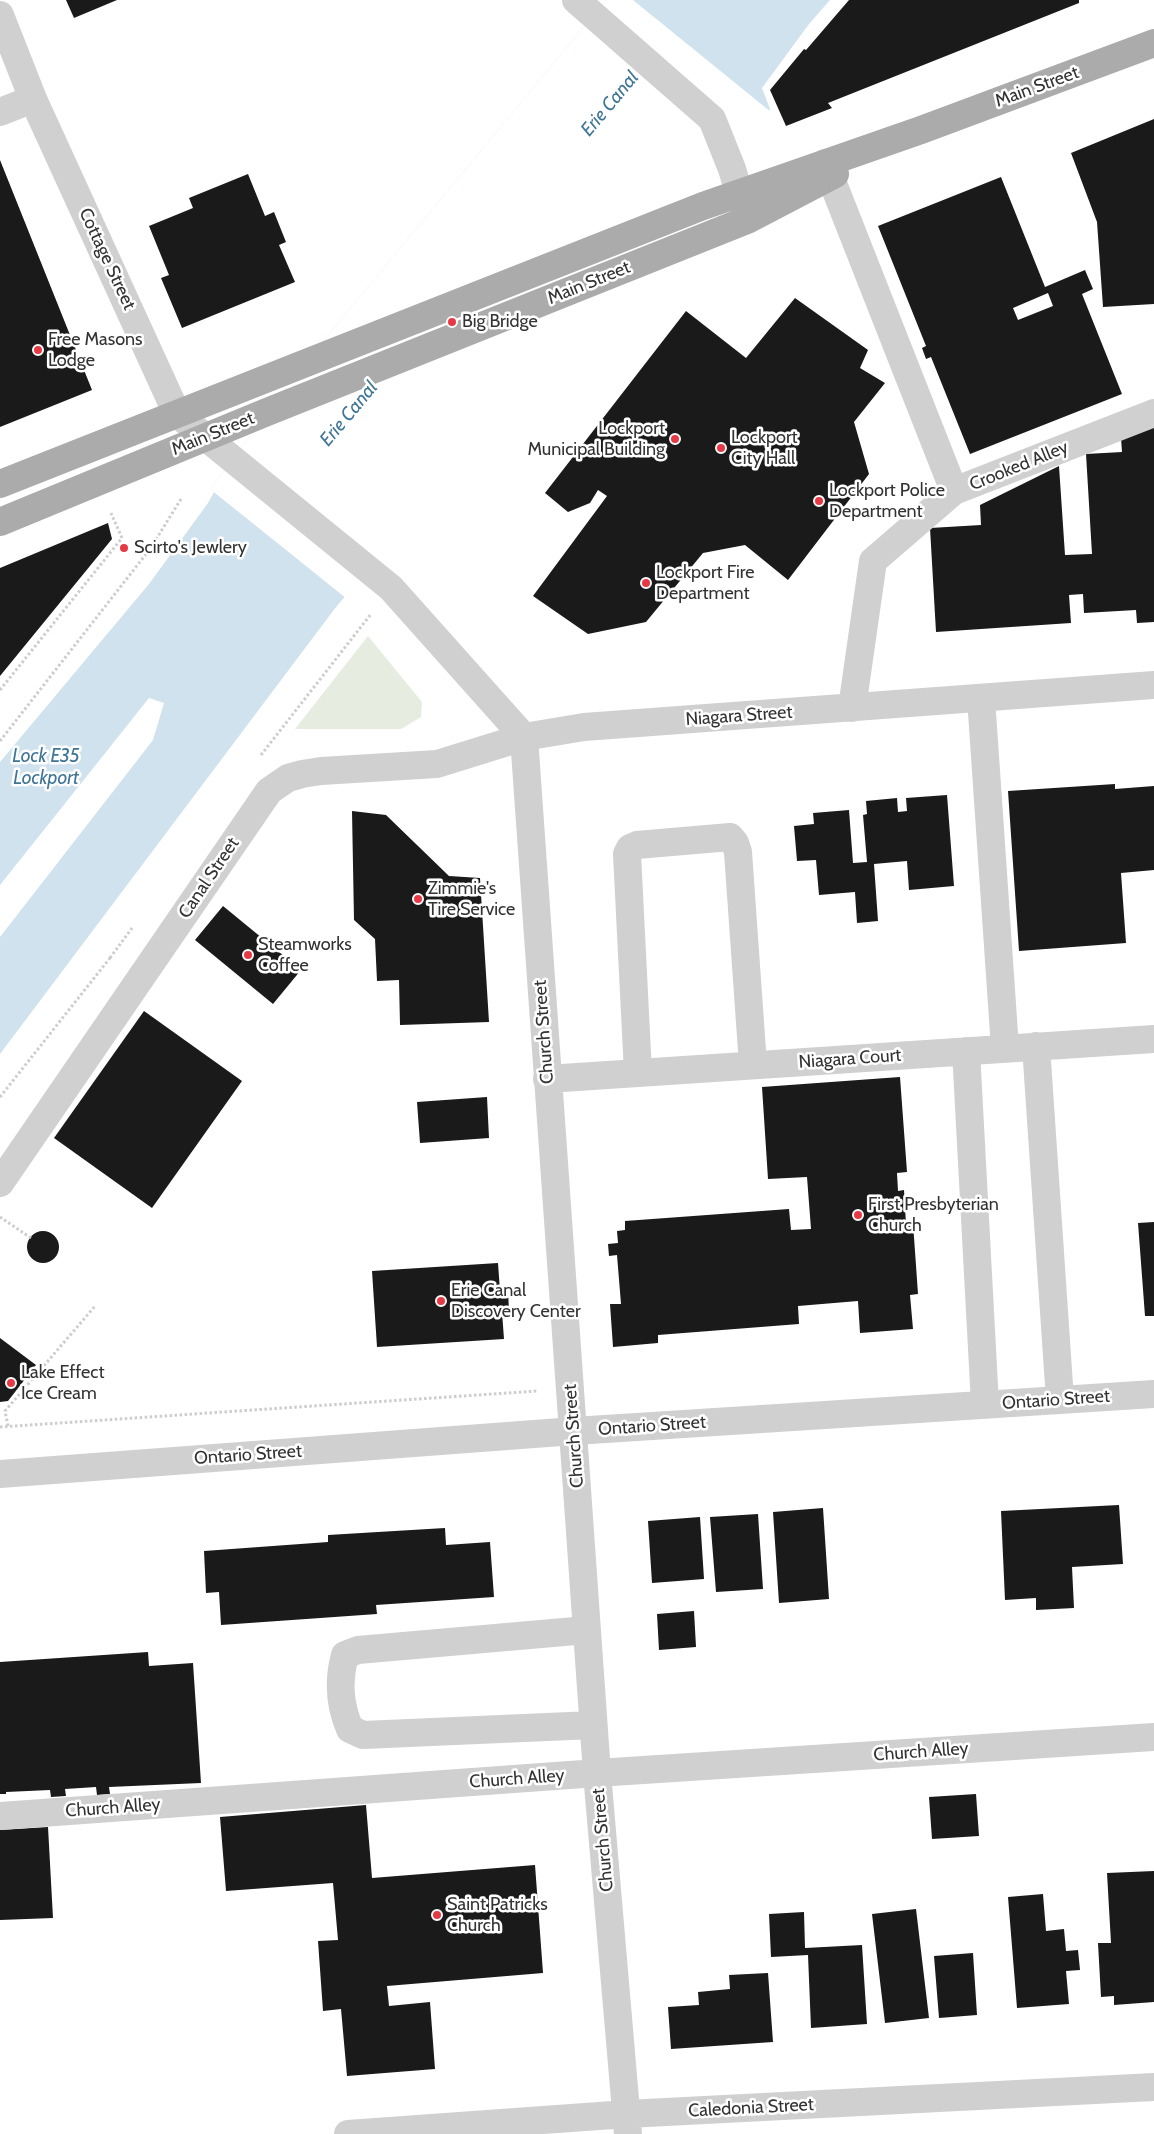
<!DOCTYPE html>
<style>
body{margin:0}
canvas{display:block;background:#fff}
</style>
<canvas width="1154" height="2134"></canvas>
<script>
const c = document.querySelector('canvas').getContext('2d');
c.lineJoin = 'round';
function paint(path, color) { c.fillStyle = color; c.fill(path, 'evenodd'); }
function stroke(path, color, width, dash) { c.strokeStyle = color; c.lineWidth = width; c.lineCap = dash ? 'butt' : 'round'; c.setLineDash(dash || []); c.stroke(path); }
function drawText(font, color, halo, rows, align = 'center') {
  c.font = font + ' Cabin,sans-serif'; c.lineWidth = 5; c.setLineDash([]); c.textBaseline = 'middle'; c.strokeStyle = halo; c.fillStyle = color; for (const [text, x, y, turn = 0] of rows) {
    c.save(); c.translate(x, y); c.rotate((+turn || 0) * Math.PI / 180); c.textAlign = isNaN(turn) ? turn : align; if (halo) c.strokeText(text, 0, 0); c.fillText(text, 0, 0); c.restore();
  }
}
paint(new Path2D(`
 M368 636 422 702 421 717 401 729H295Z`), '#e6ecdf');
paint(new Path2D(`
 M606 0H830L809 24 762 88 770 109 336 607 0 1054V937L153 740 164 703 149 698 0 885V762L149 584 208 503 214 492 210 489 304 364Z`), '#cfe2ee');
paint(new Path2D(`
 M606 0H633L771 112 347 599 210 489 304 364Z`), '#fff');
paint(new Path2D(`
 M66 0H117L74 18Z
 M849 0H1079V3L828 103 832 108 786 126 770 90 804 49 806 50Z
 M1154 119V304L1103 307 1097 222 1071 153Z
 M0 160 92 390 0 427Z
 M248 174 265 216 274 212 286 242 279 245 295 282 182 328 161 278 169 275 149 226 193 208 189 198Z
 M1001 177 1045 287 1085 270 1093 289 1082 294 1122 394 970 454 931 357 926 359 922 348 926 346 878 226ZM1048 293 1053 306 1018 320 1013 308Z
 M795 298 868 350 860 368 885 383 854 422 869 474 788 580 745 545 703 553 646 622 588 634 533 596 607 496 598 490 590 503 568 512 545 493 686 311 746 358Z
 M1154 425V622L1137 623 1136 610 1084 613 1083 594 1069 595 1071 623 936 632 930 528 981 525 980 505 1059 466 1065 555 1092 554 1086 454 1122 452 1121 438Z
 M108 523 112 539 0 676V568Z
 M1115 784V789L1154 786V870L1121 873 1126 943 1019 951 1008 791Z
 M947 795 954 886 909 890 907 861 874 864 878 921 857 923 855 892 819 895 816 860 797 861 794 826 814 824 813 813 849 810 853 863 867 862 863 815 867 814 866 801 897 798 898 812 907 811 906 798Z
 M352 811 386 815 449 876 480 878 489 1022 400 1025 399 980 377 981 375 939 354 920Z
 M223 906 301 970 273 1004 195 940Z
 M144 1011 242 1081 152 1208 54 1138Z
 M900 1077 907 1172 897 1173 898 1191 904 1190 906 1224 913 1223 918 1294 910 1295 913 1329 860 1333 858 1301 798 1306 799 1324 658 1335V1343L613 1347 610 1304H621L617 1255 609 1256 608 1244 618 1243 617 1231 625 1230V1221L789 1209 791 1230 811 1229 807 1177 768 1179 762 1087Z
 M487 1097 489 1138 420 1143 417 1102Z
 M1154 1222V1316H1145L1138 1223Z
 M27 1247a16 16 0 1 1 32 0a16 16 0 1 1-32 0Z
 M498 1263 500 1291H508L509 1311 502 1312 504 1339 377 1347 372 1271Z
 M0 1338 36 1365 8 1401 0 1402Z
 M1119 1505 1123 1564 1072 1567 1074 1608 1036 1610V1598L1005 1600 1001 1511Z
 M823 1508 829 1599 779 1603 773 1512Z
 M758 1514 763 1589 716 1592 710 1517Z
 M700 1517 704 1579 652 1583 648 1521Z
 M445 1528 446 1545 490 1542 494 1597 376 1605 377 1614 221 1625 219 1592 206 1593 204 1551 328 1542V1535Z
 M694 1611 696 1647 659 1650 657 1614Z
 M148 1652 149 1666 193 1663 201 1783 109 1787 110 1794 97 1795 96 1787 65 1789 66 1796 51 1797 50 1790 6 1792V1794H0V1662Z
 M976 1794 979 1836 932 1839 929 1797Z
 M366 1805 372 1878 535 1865 543 1973 387 1986 389 2006 430 2002 435 2069 347 2076 341 2009 323 2011 318 1941 338 1940 333 1883 226 1891 220 1817Z
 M48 1827 53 1918 0 1920V1830Z
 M1154 1871V2002L1114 2005V1996L1101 1997 1098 1943H1111L1107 1873Z
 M1043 1894 1046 1931 1064 1929 1066 1951 1078 1950 1080 1970 1066 1971 1069 2004 1017 2008 1008 1897Z
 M916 1909 929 2018 885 2023 872 1914Z
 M804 1912 805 1948 862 1945 867 2024 811 2028 808 1955 771 1957 769 1914Z
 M973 1953 977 2015 939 2018 934 1956Z
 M768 1973 773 2042 671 2049 668 2007 699 2005 698 1992 730 1989 729 1975Z`), '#1a1a1a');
stroke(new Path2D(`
 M0 690 122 538 111 513
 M0 741 150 549 181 499
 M261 755 371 614
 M110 958 132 928
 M0 1097 110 958H112
 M0 1217 31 1238
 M8 1426 5 1411 96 1305
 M0 1427 537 1391`), '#cdcdcd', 3, [2.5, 2.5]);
stroke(new Path2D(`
 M576 0 712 119 732 169 746 216
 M0 15 33 99 177 414 391 588 524 737
 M0 112 33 99
 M825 163 954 491
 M981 698 1005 1048
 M852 708 873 561 954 491 1154 413
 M524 737 597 1773 628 2134
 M1036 1046 1060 1400
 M966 1051 985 1404
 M638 1073 627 854 630 848 637 845 730 837 735 843 738 852 753 1065
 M547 1079 1154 1039
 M0 1183 269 791 288 778 302 774 321 771 437 764 524 737 584 727 1154 685
 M0 1474 574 1431 1154 1394
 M587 1630 358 1650 345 1655C338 1681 339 1704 350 1729L363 1735 593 1725
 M0 1816 597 1773 1154 1737
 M348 2134 627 2114 1154 2087`), '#d0d0d0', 28);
stroke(new Path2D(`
 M0 484 703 206 921 130 1154 43
 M0 522 267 412 747 220 835 174`), '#ababab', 28);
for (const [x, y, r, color] of [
 [452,322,5,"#e63946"],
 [38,350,5,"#e63946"],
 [675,439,5,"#e63946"],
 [721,448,5,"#e63946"],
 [819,501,5,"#e63946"],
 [124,548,5,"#e63946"],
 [646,583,5,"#e63946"],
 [418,899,5,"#e63946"],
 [248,955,5,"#e63946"],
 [858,1215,5,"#e63946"],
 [441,1301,5,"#e63946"],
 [11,1383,5,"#e63946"],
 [437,1915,5,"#e63946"]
]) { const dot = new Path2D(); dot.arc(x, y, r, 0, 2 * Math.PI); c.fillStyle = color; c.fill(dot); stroke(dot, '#fff', 2); }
drawText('18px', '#333', '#fff', [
 ["Main Street",1037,87,-20],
 ["Cottage Street",107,259,65],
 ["Main Street",589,283,-22],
 ["Main Street",213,434,-22],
 ["Crooked Alley",1019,466,-22],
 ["Niagara Street",739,716,-4],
 ["Canal Street",209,878,-56],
 ["Church Street",544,1032,-94],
 ["Niagara Court",850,1059,-4],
 ["Ontario Street",1056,1400,-4],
 ["Ontario Street",652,1426,-4],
 ["Church Street",574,1436,-94],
 ["Ontario Street",248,1455,-4],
 ["Church Alley",921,1752,-4],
 ["Church Alley",517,1779,-4],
 ["Church Alley",113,1808,-4],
 ["Church Street",603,1840,-95],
 ["Caledonia Street",751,2108,-3]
]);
drawText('18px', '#333', '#fff', [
 ["Big Bridge",462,322],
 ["Free Masons",48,340],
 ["Lodge",48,361],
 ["Lockport",665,429,"right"],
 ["Municipal Building",665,450,"right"],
 ["Lockport",731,438],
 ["City Hall",731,459],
 ["Lockport Police",829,491],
 ["Department",829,512],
 ["Scirto's Jewlery",134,548],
 ["Lockport Fire",656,573],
 ["Department",656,594],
 ["Zimmie's",428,889],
 ["Tire Service",428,910],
 ["Steamworks",258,945],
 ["Coffee",258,966],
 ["First Presbyterian",868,1205],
 ["Church",868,1226],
 ["Erie Canal",451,1291],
 ["Discovery Center",451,1312],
 ["Lake Effect",21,1373],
 ["Ice Cream",21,1394],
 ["Saint Patricks",447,1905],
 ["Church",447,1926]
], 'left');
drawText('italic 19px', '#3f7597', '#fff', [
 ["Erie Canal",610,104,-50],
 ["Erie Canal",349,414,-50],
 ["Lock E35",46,756],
 ["Lockport",46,778]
]);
</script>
